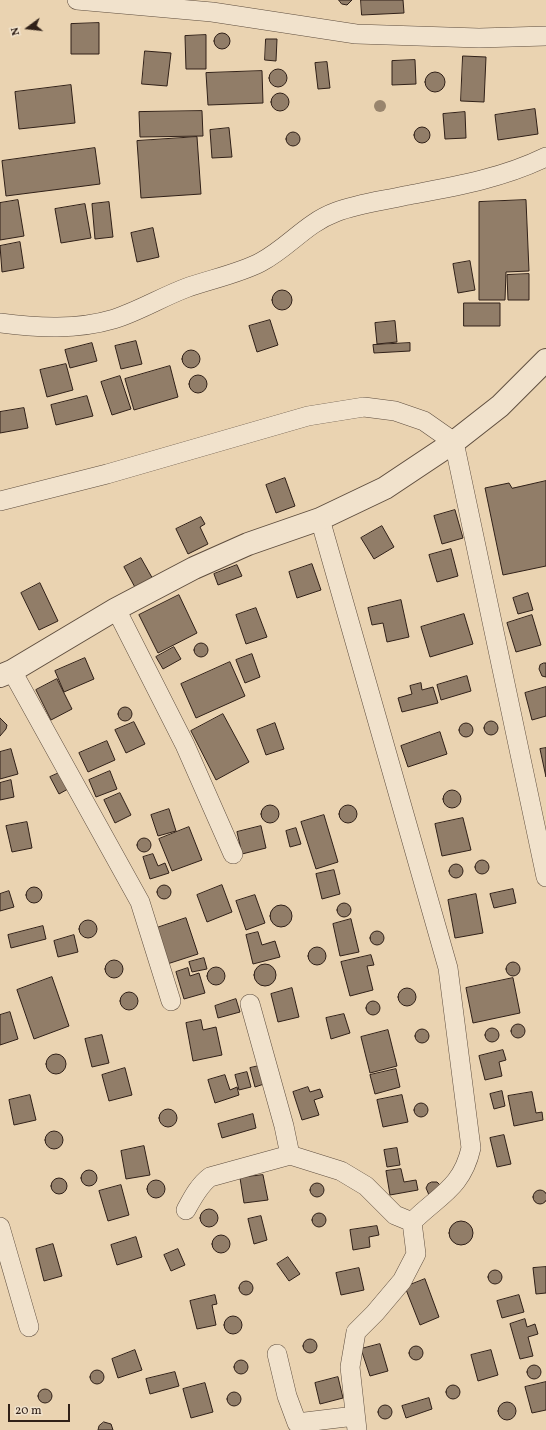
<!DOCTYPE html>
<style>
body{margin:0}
#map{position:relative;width:546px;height:1430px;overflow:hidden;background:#ead3b1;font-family:Vollkorn,serif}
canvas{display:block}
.north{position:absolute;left:8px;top:8px;width:40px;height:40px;-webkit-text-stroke:3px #f1e2cc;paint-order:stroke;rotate:255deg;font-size:11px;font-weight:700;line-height:16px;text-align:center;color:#302018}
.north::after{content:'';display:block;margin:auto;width:14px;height:18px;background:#302018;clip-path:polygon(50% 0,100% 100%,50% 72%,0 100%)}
.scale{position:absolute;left:8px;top:1404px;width:62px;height:18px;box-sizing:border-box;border:2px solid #302018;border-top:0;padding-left:5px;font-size:12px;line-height:14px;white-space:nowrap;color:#302018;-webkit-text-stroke:3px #f1e2cc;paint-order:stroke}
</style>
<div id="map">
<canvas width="546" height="1430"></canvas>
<div class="north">N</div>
<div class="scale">20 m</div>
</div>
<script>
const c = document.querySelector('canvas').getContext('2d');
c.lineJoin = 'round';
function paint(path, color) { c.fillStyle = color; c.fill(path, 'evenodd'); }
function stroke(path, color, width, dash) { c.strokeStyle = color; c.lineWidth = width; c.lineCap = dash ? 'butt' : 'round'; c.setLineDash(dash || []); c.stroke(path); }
const building = new Path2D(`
 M339 0H352L347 5 342 4Z
 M361 0H403L404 13 362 15Z
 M99 23V54H71V24Z
 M214 41a8 8 0 1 1 16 0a8 8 0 1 1-16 0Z
 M206 35V69H186L185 36Z
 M266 39H277L276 61 265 60Z
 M145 51 171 53 167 86 142 84Z
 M463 56 486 57 484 102 461 101Z
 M415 60 416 84 392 85V61Z
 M327 62 330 88 318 89 315 63Z
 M269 78a9 9 0 1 1 18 0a9 9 0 1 1-18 0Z
 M262 71 263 103 208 105 206 73Z
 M425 82a10 10 0 1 1 20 0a10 10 0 1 1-20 0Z
 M71 85 75 123 19 129 15 92Z
 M271 102a9 9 0 1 1 18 0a9 9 0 1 1-18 0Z
 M535 109 538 134 498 140 495 115Z
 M202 111 203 136 140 137 139 112Z
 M465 112 466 138 445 139 443 114Z
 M414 135a8 8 0 1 1 16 0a8 8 0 1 1-16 0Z
 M229 128 232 157 212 158 210 130Z
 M286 139a7 7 0 1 1 14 0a7 7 0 1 1-14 0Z
 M197 137 201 194 141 198 137 141Z
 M95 148 100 184 6 196 2 161Z
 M18 200 24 236 0 240V203Z
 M526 200 529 271 506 272 505 300H479V202Z
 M109 202 113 237 95 239 92 204Z
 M85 204 91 238 61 243 55 209Z
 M153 228 159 257 137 262 131 233Z
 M20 242 24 268 2 272 0 246Z
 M470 261 475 290 458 293 453 264Z
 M529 274V300H508L507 275Z
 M272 300a10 10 0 1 1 20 0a10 10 0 1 1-20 0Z
 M464 303H500V326H464Z
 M270 320 278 345 257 352 249 326Z
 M395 321 397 342 377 344 375 323Z
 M136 341 142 364 121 369 115 346Z
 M92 343 97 361 70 368 65 350Z
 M410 343V351L374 353 373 345Z
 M182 359a9 9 0 1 1 18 0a9 9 0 1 1-18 0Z
 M66 364 73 390 47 397 40 370Z
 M170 366 178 397 134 410 125 379Z
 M189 384a9 9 0 1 1 18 0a9 9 0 1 1-18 0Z
 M120 376 131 409 112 415 101 382Z
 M87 396 93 416 56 425 51 405Z
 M24 408 28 428 0 433V412Z
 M285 478 295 506 276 513 266 485Z
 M546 481V566L503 575 485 488 509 483 512 488Z
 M455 510 463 538 442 544 434 516Z
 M201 517 205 524 200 527 208 544 188 554 176 529Z
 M382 526 394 547 374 559 361 538Z
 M451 549 458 576 437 582 429 555Z
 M141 558 154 581 137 591 124 567Z
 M312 564 321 590 297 598 289 572Z
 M237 565 242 576 218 585 214 574Z
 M40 583 58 621 39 630 21 593Z
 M528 593 533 610 518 614 513 598Z
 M179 595 197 633 158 653 139 615Z
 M401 600 409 637 387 642 383 623 372 625 368 608Z
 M256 608 267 637 246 644 236 615Z
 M464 614 473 644 430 657 421 627Z
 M532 615 541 645 516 652 507 623Z
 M194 650a7 7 0 1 1 14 0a7 7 0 1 1-14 0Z
 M174 647 181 659 163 669 156 657Z
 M252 654 260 677 245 683 236 660Z
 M85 658 94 679 64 692 55 671Z
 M230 662 245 696 196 718 181 684Z
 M544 663H546V677L542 676 539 669 540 665Z
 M467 676 471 691 441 700 437 685Z
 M57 679 72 709 51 720 36 690Z
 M421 683 422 690 433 687 438 703 402 712 398 698 412 694 410 686Z
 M546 687V716L532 720 525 693Z
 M118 714a7 7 0 1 1 14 0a7 7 0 1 1-14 0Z
 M223 714 249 762 216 780 191 731Z
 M0 718 7 725 6 729 0 736Z
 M484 728a7 7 0 1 1 14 0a7 7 0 1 1-14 0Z
 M134 722 145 744 126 753 115 730Z
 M459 730a7 7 0 1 1 14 0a7 7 0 1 1-14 0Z
 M275 723 284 749 266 755 257 730Z
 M440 732 447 754 408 767 401 746Z
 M107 741 115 760 88 772 79 753Z
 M546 748V777L540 749Z
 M11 749 18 774 0 779V752Z
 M110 771 117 789 96 797 89 780Z
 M59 773 68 789 59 794 50 777Z
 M11 780 14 797 0 800V783Z
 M443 799a9 9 0 1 1 18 0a9 9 0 1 1-18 0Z
 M120 793 131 815 115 823 104 800Z
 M261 814a9 9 0 1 1 18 0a9 9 0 1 1-18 0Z
 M339 814a9 9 0 1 1 18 0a9 9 0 1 1-18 0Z
 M169 809 176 831 158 836 151 815Z
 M324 815 338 862 316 869 301 822Z
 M463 818 471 850 442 856 435 824Z
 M27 822 32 848 12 852 6 826Z
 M261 826 266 848 242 854 237 832Z
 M189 827 202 860 172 871 159 839Z
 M296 828 301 844 290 847 286 831Z
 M137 845a7 7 0 1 1 14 0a7 7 0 1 1-14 0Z
 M153 854 158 866 165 863 169 873 150 879 143 857Z
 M475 867a7 7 0 1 1 14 0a7 7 0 1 1-14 0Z
 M449 871a7 7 0 1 1 14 0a7 7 0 1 1-14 0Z
 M334 870 340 894 322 899 316 874Z
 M157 892a7 7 0 1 1 14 0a7 7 0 1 1-14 0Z
 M222 885 232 912 207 922 197 895Z
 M26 895a8 8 0 1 1 16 0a8 8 0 1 1-16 0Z
 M513 889 516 903 494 908 490 894Z
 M9 891 14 907 0 911V894Z
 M476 894 483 933 455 938 448 900Z
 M255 895 265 923 246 930 236 901Z
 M337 910a7 7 0 1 1 14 0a7 7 0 1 1-14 0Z
 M270 916a11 11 0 1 1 22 0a11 11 0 1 1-22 0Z
 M186 918 198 954 158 967 145 932Z
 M351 919 359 952 340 956 333 924Z
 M79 929a9 9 0 1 1 18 0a9 9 0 1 1-18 0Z
 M43 926 46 939 11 948 8 935Z
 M370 938a7 7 0 1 1 14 0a7 7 0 1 1-14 0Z
 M258 932 262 945 275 941 280 957 253 964 246 935Z
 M74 935 78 952 58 957 54 941Z
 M308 956a9 9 0 1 1 18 0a9 9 0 1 1-18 0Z
 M371 955 374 965 367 966 373 990 350 996 341 962Z
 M204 958 207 969 192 972 189 962Z
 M105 969a9 9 0 1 1 18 0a9 9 0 1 1-18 0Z
 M506 969a7 7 0 1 1 14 0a7 7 0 1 1-14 0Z
 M254 975a11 11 0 1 1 22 0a11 11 0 1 1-22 0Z
 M207 976a9 9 0 1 1 18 0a9 9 0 1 1-18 0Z
 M188 968 190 976 199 973 205 993 184 999 176 972Z
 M52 977 69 1026 34 1039 17 990Z
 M513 978 520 1013 473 1023 466 988Z
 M292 988 299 1017 278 1022 271 994Z
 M398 997a9 9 0 1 1 18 0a9 9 0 1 1-18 0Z
 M120 1001a9 9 0 1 1 18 0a9 9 0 1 1-18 0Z
 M236 999 240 1012 218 1018 215 1006Z
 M366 1008a7 7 0 1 1 14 0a7 7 0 1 1-14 0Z
 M10 1012 18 1039 0 1045V1015Z
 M344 1014 350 1033 331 1039 326 1018Z
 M201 1020 203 1030 216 1027 222 1055 193 1061 186 1023Z
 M511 1031a7 7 0 1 1 14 0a7 7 0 1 1-14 0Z
 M485 1035a7 7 0 1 1 14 0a7 7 0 1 1-14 0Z
 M415 1036a7 7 0 1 1 14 0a7 7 0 1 1-14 0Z
 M388 1030 397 1066 370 1073 361 1037Z
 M102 1035 109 1063 92 1067 85 1039Z
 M503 1050 506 1060 499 1062 502 1076 485 1080 479 1056Z
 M46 1064a10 10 0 1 1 20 0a10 10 0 1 1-20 0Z
 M259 1066 264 1084 255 1087 250 1068Z
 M125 1068 132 1095 109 1101 102 1075Z
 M396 1069 400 1087 375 1094 370 1075Z
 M247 1072 251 1087 239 1090 235 1075Z
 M225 1075 230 1090 237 1087 239 1095 215 1103 208 1080Z
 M308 1087 310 1092 320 1089 323 1097 314 1100 319 1115 302 1120 293 1092Z
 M502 1091 505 1106 494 1109 490 1094Z
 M532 1092 536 1113 542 1112 543 1120 514 1126 508 1096Z
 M30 1095 36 1120 14 1125 9 1100Z
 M402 1095 408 1122 383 1127 377 1100Z
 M414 1110a7 7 0 1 1 14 0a7 7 0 1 1-14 0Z
 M159 1118a9 9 0 1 1 18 0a9 9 0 1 1-18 0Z
 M253 1114 256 1128 222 1138 218 1124Z
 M45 1140a9 9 0 1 1 18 0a9 9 0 1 1-18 0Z
 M504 1135 511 1164 497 1167 490 1138Z
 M144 1146 150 1175 126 1179 121 1151Z
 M397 1148 400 1165 387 1167 384 1150Z
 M401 1169 404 1182 416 1180 418 1190 390 1195 386 1171Z
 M81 1178a8 8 0 1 1 16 0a8 8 0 1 1-16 0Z
 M263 1175 268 1200 244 1203 240 1178Z
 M51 1186a8 8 0 1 1 16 0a8 8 0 1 1-16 0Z
 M147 1189a9 9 0 1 1 18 0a9 9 0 1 1-18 0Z
 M432 1182H437L440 1185 429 1195 426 1188 428 1184Z
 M310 1190a7 7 0 1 1 14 0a7 7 0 1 1-14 0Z
 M121 1185 129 1215 108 1221 99 1191Z
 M533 1197a7 7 0 1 1 14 0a7 7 0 1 1-14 0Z
 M200 1218a9 9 0 1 1 18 0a9 9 0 1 1-18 0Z
 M312 1220a7 7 0 1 1 14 0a7 7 0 1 1-14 0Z
 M261 1216 267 1240 254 1244 248 1219Z
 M449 1233a12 12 0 1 1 24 0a12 12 0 1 1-24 0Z
 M377 1226 379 1235 369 1237 370 1247 353 1250 350 1230Z
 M212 1244a9 9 0 1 1 18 0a9 9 0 1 1-18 0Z
 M136 1237 142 1257 117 1265 111 1245Z
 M53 1244 62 1276 44 1281 36 1249Z
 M178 1249 185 1265 171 1271 164 1255Z
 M288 1257 300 1274 289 1281 277 1264Z
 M546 1267V1293L536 1294 533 1268Z
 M359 1268 364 1290 341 1295 336 1273Z
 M488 1277a7 7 0 1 1 14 0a7 7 0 1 1-14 0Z
 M425 1279 439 1317 420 1325 405 1287Z
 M239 1288a7 7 0 1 1 14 0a7 7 0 1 1-14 0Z
 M215 1295 217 1304 212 1305 216 1325 197 1329 190 1301Z
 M519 1295 524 1312 502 1318 497 1301Z
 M224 1325a9 9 0 1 1 18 0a9 9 0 1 1-18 0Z
 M525 1319 527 1327 535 1324 538 1334 528 1337 533 1356 520 1359 510 1324Z
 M303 1346a7 7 0 1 1 14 0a7 7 0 1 1-14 0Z
 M380 1344 388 1371 370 1376 361 1349Z
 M409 1353a7 7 0 1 1 14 0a7 7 0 1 1-14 0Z
 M135 1350 142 1370 118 1378 112 1359Z
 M491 1350 498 1375 478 1381 471 1355Z
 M234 1367a7 7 0 1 1 14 0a7 7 0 1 1-14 0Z
 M527 1372a7 7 0 1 1 14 0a7 7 0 1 1-14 0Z
 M90 1377a7 7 0 1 1 14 0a7 7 0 1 1-14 0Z
 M175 1372 179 1386 150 1394 146 1379Z
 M338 1377 343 1398 320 1404 315 1383Z
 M546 1382V1410L532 1413 525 1387Z
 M205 1383 213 1412 191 1418 183 1389Z
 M446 1392a7 7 0 1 1 14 0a7 7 0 1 1-14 0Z
 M38 1396a7 7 0 1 1 14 0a7 7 0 1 1-14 0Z
 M227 1399a7 7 0 1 1 14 0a7 7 0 1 1-14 0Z
 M429 1398 432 1409 406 1418 402 1406Z
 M498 1411a9 9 0 1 1 18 0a9 9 0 1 1-18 0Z
 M378 1412a7 7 0 1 1 14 0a7 7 0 1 1-14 0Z
 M104 1422 111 1424 113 1430H98L99 1426Z`);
paint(building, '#917d68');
stroke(building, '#302018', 1);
const minor = new Path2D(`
 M77 0 212 12 356 34 479 38 546 36
 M0 323C38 328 77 330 114 319 139 311 162 297 186 288 208 280 241 273 261 262 289 247 306 223 336 212 357 204 381 201 404 196 452 187 501 179 546 157
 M0 501 107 474 308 416 364 407 395 411 424 421 454 442 546 877
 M320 519 448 968 471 1148C462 1188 439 1195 412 1222L416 1254 402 1281 375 1313 356 1332 350 1367 357 1430
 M116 609 185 745 233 854
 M12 671 140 902 171 1001
 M250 1004 284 1126 290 1155
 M186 1210C192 1199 199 1185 210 1177L290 1155 341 1171 366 1186 395 1215 412 1222
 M0 1227 29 1327
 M277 1354 287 1396 297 1423 355 1416`);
const tertiary = new Path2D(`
 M0 676 12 671 116 609 194 568 248 544 320 519 385 488 454 442 500 406 546 360`);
stroke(minor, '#5e4d3e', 20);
stroke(tertiary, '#5e4d3e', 24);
stroke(minor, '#f1e2cc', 19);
stroke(tertiary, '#f1e2cc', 22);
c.fillStyle = '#99856e';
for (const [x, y] of [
 [380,106]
]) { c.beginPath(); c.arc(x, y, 6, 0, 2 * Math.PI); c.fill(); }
</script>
